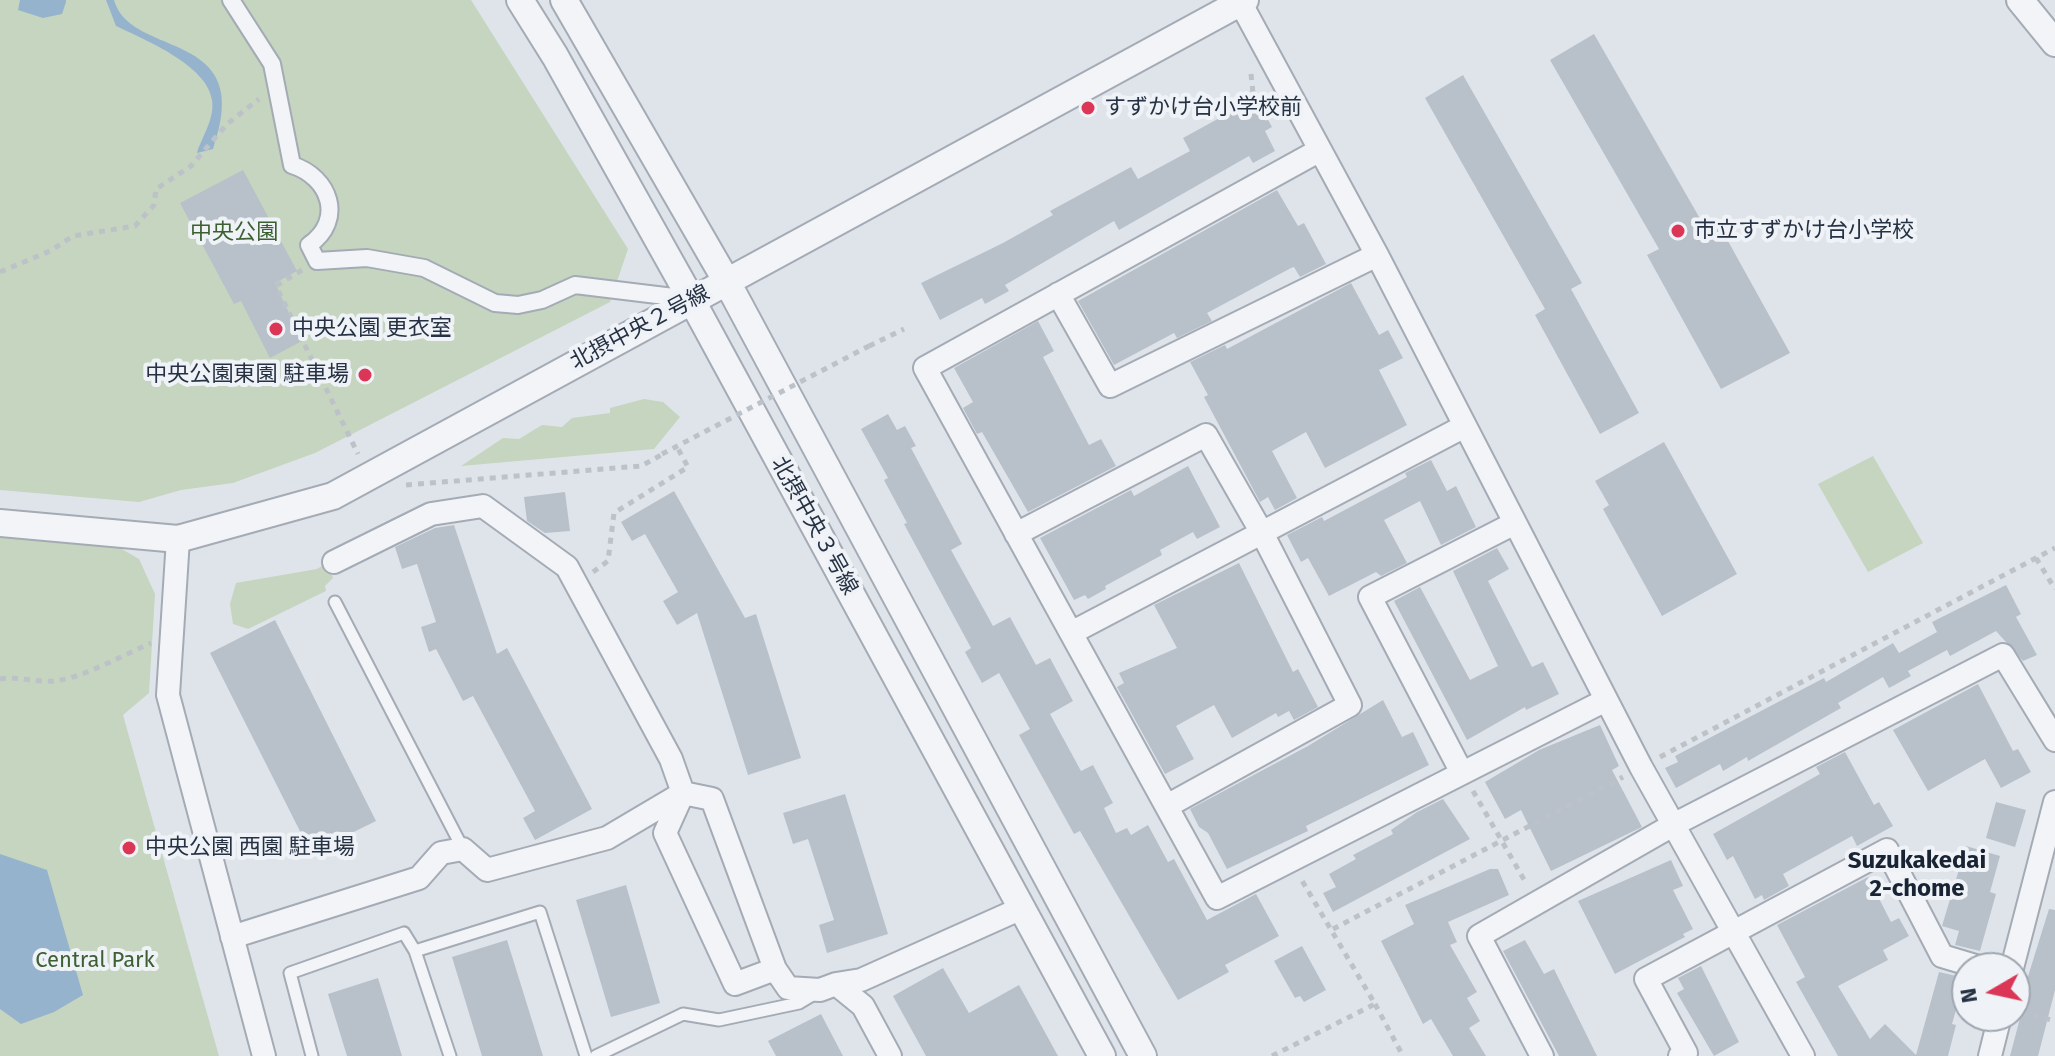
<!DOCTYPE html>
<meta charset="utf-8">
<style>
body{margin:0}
#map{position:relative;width:2055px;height:1056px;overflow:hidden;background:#dfe4ea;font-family:"Fira Sans",sans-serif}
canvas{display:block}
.north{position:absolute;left:1951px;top:952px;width:80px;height:80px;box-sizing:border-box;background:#eff3f7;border:2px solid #9fa6af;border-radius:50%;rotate:261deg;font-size:22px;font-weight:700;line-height:32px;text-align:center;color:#263243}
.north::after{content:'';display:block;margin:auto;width:28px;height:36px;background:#dc3657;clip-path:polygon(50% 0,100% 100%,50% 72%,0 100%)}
</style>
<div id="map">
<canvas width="2055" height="1056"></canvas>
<div class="north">N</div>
</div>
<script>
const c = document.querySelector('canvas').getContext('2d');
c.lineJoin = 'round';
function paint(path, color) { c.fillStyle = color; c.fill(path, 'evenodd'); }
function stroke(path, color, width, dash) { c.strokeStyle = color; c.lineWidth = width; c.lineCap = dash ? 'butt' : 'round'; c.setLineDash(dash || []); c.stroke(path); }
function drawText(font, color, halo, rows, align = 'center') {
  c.font = font + ' "Fira Sans","Noto Sans JP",sans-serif'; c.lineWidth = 8; c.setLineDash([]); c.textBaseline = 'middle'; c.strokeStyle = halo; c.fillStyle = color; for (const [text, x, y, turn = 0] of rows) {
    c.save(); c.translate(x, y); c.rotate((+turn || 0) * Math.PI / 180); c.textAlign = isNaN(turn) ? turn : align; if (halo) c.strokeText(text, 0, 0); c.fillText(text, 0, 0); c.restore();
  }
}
paint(new Path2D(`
 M0 0H471L628 249 610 302 315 453 233 483 181 490 139 502 0 490Z
 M644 399 663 402 680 417 654 449 461 466 503 438 519 439 542 425 562 427 572 418 610 413V408Z
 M1873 456 1923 543 1868 572 1818 484Z
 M0 537 120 548 139 559 155 594 149 693 123 715 219 1056H0Z
 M327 563 333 578 325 586 326 591 248 629 233 624 230 604 236 583 317 569Z`), '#c5d5bf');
paint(new Path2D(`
 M20 0H66V2L62 14 43 18 18 10Z
 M106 0H114C131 60 257 27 213 149L197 153C202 136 215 119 212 100 207 65 145 40 116 26Z
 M0 854 47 870 83 995 54 1012 21 1024 0 1009Z`), '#96b3ce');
paint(new Path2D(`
 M1594 34 1706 229 1718 223 1790 353 1721 389 1647 255 1659 249 1550 60Z
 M1463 75 1582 283 1571 289 1639 413 1600 434 1535 315 1545 309 1425 98Z
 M1256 98 1272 127 1265 131 1275 151 1253 163 1249 156 1119 230 1114 221 1005 285 1009 291 985 304 982 298 940 320 921 283 1003 243 1053 215 1050 211 1131 167 1138 179 1190 151 1183 138Z
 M243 170 297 271 275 283 302 341 270 358 241 301 234 304 180 203Z
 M1277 190 1298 226 1304 223 1326 264 1300 277 1294 267 1291 268 1207 313 1212 321 1177 338 1174 333 1114 365 1078 301Z
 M1351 283 1379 335 1388 330 1403 358 1379 370 1407 425 1325 468 1306 432 1272 451 1297 498 1275 510 1268 497 1260 502 1204 397 1208 395 1190 362 1225 345 1227 349Z
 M1038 321 1054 351 1043 357 1089 445 1101 439 1116 466 1028 512 982 432 977 434 963 408 973 402 954 368Z
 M888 414 897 430 905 426 916 446 911 448 962 544 951 550 993 626 1010 617 1036 665 1050 658 1073 701 1050 714 1081 771 1093 765 1113 803 1104 808 1116 833 1127 828 1131 835 1148 825 1168 862 1174 859 1207 920 1256 894 1279 936 1225 965 1229 972 1178 1000 1080 831 1074 834 1019 735 1030 729 999 673 982 683 965 652 971 648 904 524 907 523 884 480 888 478 861 429Z
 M1664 442 1737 574 1662 616 1603 509 1609 505 1595 481Z
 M1431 460 1447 491 1456 486 1476 527 1441 545 1420 501 1384 520 1407 563 1381 576 1376 572 1329 596 1308 558 1301 562 1287 535 1322 517 1324 521 1407 477 1405 473Z
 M1188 466 1220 527 1197 539 1193 532 1160 550 1162 555 1105 586 1106 589 1088 599 1085 595 1074 600 1040 538 1131 490 1134 496Z
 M674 491 745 618 756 614 801 758 748 775 697 613 677 625 663 601 678 592 645 534 632 541 621 522Z
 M565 492 570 531 545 533 527 521 524 497Z
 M454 525 497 654 507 648 592 809 535 840 523 818 535 811 473 696 463 701 436 649 429 652 421 627 436 622 417 564 402 569 395 547 435 528Z
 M1497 548 1509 569 1488 581 1532 667 1543 662 1559 694 1526 710 1525 707 1467 740 1394 601 1420 587 1470 680 1498 666 1453 571Z
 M1239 563 1293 672 1298 669 1318 707 1294 720 1289 711 1278 717 1276 713 1232 738 1214 705 1176 726 1194 759 1165 774 1117 687 1124 683 1119 673 1177 648 1154 605Z
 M2006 585 2021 614 2016 617 2037 655 2023 661 1996 631 1950 656 1947 650 1908 671 1911 676 1889 688 1883 677 1838 703 1841 708 1748 761 1747 757 1723 771 1720 764 1676 788 1665 768 1678 762 1675 756 1824 678 1826 682 1893 643 1899 653 1937 632 1932 622Z
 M275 620 376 821 311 853 210 653Z
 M1978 684 2013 751 2018 749 2031 772 2001 788 1985 759 1928 791 1893 730Z
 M1383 700 1402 737 1413 732 1429 765 1306 826 1308 831 1227 869 1208 833 1199 827 1190 809 1308 746Z
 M1600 725 1619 766 1612 770 1642 827 1551 871 1521 810 1505 819 1485 782 1539 750Z
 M1845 752 1874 805 1879 802 1893 826 1857 846 1852 836 1783 874 1789 886 1764 900 1762 895 1755 899 1733 856 1727 860 1713 834 1820 774 1816 767Z
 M845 794 888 934 827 953 819 925 834 920 808 839 793 844 783 813Z
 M1443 799 1470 839 1333 912 1323 893 1336 887 1329 874 1356 859 1353 855 1393 834 1391 830 1417 812Z
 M1996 802 2026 810 2015 847 1986 838Z
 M1966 846 2000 856 1990 892 1996 894 1980 951 1955 945 1959 931 1942 926Z
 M1671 860 1683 886 1673 890 1693 929 1683 934 1685 937 1615 974 1578 901Z
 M1490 869H1498L1509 895 1448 922 1457 942 1450 945 1477 992 1467 998 1480 1021 1469 1028 1486 1056H1453L1431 1019 1423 1024 1381 941 1414 924 1405 905Z
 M1868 877 1891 922 1899 918 1909 936 1883 950 1888 960 1838 986 1870 1039 1885 1024 1916 1055 1939 972 1965 978 1952 1024 1956 1025 1948 1056H1838L1796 982 1805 977 1777 925Z
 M626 885 660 1003 611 1017 576 900Z
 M2049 909 2055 910V990L2044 1033 2038 1056H2010L2024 1003 2020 1002Z
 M507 940 543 1056H482L452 957Z
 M1525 940 1544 974 1554 969 1597 1056H1559L1503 951Z
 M1302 946 1326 990 1304 1002 1300 996 1295 998 1274 961Z
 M1701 966 1739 1042 1714 1056 1677 993 1684 989 1678 978Z
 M943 968 969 1013 1019 985 1058 1056H926L893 996Z
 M378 978 402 1056H347L328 994Z
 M821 1014 843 1056H776L768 1041Z`), '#b8c0ca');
const service = new Path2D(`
 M335 602 463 849
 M415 951 450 1056
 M312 1056 290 973 404 933 415 951 540 912 586 1056
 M596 1056 683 1014 719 1020 799 1003 814 994`);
const pedestrian = new Path2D(`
 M231 0 272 64 292 165C330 177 345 220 309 245L317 261 367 258 424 268 495 303 518 305 542 300 575 285 690 299`);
const minor = new Path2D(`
 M1239 0 1377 255 1641 767 1803 1056
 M1320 150 925 368 1217 898 1606 700
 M1058 294 1110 386 1377 255
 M1016 534 1206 435 1262 533 1350 705 1167 806
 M178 539 168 695 264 1056
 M334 562 431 514 483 506 567 567 671 759 683 793 665 833 735 984 775 969 788 988 820 990 836 984 863 1006 890 1056
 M1071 633 1465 426
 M1462 773 1370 597 1515 523
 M232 937 419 878 441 853 463 849 487 870 607 838 683 793 712 799 775 969
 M2012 968 2055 802
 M836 984 861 980 1022 908
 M1542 1056 1479 936 1673 825 2003 655 2055 740
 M1680 1056 1686 1053 1646 979 1887 850 1942 956 1982 968
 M1990 1056 2000 1016`);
const tertiary = new Path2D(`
 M520 0 555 56 691 299 1102 1056
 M564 0 727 282 1143 1056
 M2020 0 2055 43
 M0 523 178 539 333 496 1245 0`);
stroke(service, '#a4abb5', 15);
stroke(pedestrian, '#a4abb5', 20);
stroke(minor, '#a4abb5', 26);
stroke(tertiary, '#a4abb5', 30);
stroke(new Path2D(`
 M1251 74 1253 93
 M302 270 276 286 358 454
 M0 272 50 251 73 236 135 226 154 205 156 189 191 166 227 124 259 99
 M869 346 904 329
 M406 485 641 466 665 453
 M2036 558 2055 589
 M593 572 608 561 614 513 688 467 677 447
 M0 679C19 676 38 683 56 681 89 675 121 656 151 643
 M1660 757 2055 548
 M1473 791 1526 883
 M1333 929 1623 777
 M1375 1004 1403 1056
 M2021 1012 2055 1021
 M1272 1056 1375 1004 1301 879`), '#bdc2c9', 5, [6, 6]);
stroke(service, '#f2f4f8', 11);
stroke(pedestrian, '#f2f4f8', 16);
stroke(minor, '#f2f4f8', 22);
stroke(tertiary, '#f2f4f8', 26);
stroke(new Path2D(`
 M662 454 869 346`), '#bdc2c9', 5, [6, 6]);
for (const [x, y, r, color] of [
 [1088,108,8,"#dc3657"],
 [1678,231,8,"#dc3657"],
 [276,329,8,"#dc3657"],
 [365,375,8,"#dc3657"],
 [129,848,8,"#dc3657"]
]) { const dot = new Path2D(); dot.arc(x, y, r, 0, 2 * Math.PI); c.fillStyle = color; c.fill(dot); stroke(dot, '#eff3f7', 3); }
drawText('22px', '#263243', '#eff3f7', [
 ["すずかけ台小学校前",1104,108],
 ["市立すずかけ台小学校",1694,231],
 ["中央公園 更衣室",292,329],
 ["中央公園東園 駐車場",349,375,"right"],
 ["中央公園 西園 駐車場",145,848]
], 'left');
drawText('22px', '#3d6032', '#eff3f7', [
 ["中央公園",234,233],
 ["Central Park",95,961]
]);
drawText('22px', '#263243', '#eff3f7', [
 ["北摂中央２号線",640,328,-28],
 ["北摂中央３号線",814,526,61]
]);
drawText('bold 24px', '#182333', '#eff3f7', [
 ["Suzukakedai",1917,861],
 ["2-chome",1917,889]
]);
</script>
